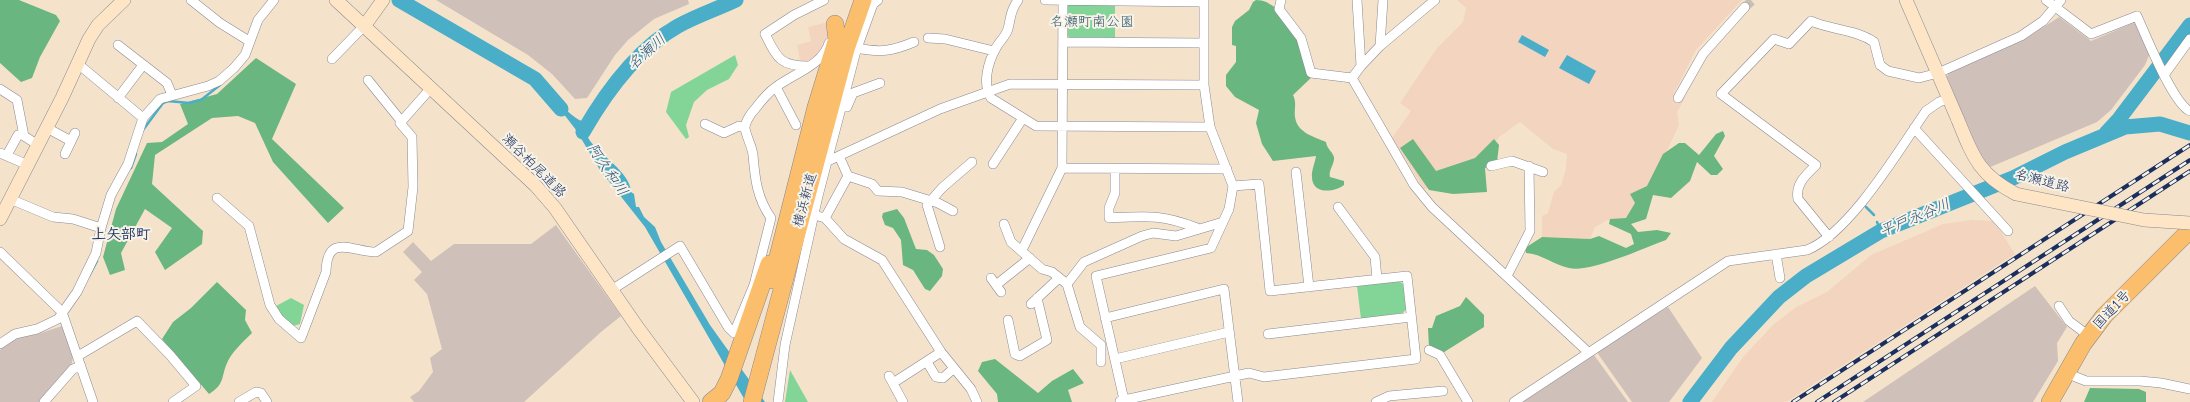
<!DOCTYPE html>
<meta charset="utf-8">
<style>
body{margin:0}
canvas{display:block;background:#f4e3ca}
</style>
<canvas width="2190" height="402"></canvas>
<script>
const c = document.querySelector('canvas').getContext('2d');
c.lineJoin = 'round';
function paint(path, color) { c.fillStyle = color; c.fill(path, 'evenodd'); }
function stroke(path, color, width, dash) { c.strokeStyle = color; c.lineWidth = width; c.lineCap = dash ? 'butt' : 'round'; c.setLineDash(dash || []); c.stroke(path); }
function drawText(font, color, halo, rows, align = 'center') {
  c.font = font + ' "Comic Neue","Klee One",sans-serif'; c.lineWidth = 4; c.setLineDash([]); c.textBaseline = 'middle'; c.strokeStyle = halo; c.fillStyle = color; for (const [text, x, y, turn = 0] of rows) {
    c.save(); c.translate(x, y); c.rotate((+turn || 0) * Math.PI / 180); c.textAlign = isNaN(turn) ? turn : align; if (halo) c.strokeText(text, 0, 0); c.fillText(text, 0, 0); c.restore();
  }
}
paint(new Path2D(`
 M1457 0H1742L1696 50 1674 93 1685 98 1677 112 1679 125 1638 212 1628 222 1607 220 1595 227 1590 239 1542 237V216L1548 213 1554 192 1561 185 1566 169 1567 154 1553 149 1520 122 1499 137 1481 165 1440 185 1424 189 1392 138 1411 111 1400 103 1437 48 1463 22 1466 8Z
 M833 21 823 49 813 59 806 63 800 60 797 45 811 41 808 27Z
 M1972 220 1994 221 2015 254 1786 402H1712L1743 357 1773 325 1796 307 1827 292 1871 255 1943 224Z`), '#f3d4be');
paint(new Path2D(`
 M436 0H688L689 4 654 19 628 40 615 55 587 98 575 99 552 74 528 55Z
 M2059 17 2091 41 2133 23 2138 25 2150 53 2145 65 2111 110 2097 122 1988 168 1973 142 1947 77 1949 71 2024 40Z
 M556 225 621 316 601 332 524 402H414L410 397 419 391 433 372 430 358 442 349 427 294 414 280 422 272 403 252 413 242 431 261 454 244H531Z
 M2035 286 2067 327 2057 343 2058 361 2033 402H1863Z
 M1668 307 1702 358 1669 402H1632L1596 351Z
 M62 326 73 357 71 367 39 402H0V350L20 337 38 334Z
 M1594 355 1628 402H1522Z`), '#cfc0ba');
paint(new Path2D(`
 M1068 5H1115V39L1070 38 1068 36Z
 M735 55 738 65 729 79 707 90 694 102 686 125 689 137 686 139 666 112 671 92Z
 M1399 281 1404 285 1407 308 1403 313 1361 319 1357 286Z
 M291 298 304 305 300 324 293 326 282 316 276 306Z
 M790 370 808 402H785Z`), '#83d597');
paint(new Path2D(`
 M0 0H19L56 15 60 21 40 57 32 78 21 82 0 63Z
 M1256 0C1286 0 1305 54 1313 76L1293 95C1297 103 1294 109 1295 117 1297 133 1315 137 1326 142 1327 149 1332 151 1334 157 1335 164 1328 170 1330 177L1344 181V185C1335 192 1313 195 1312 178 1311 171 1315 163 1316 156L1273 161 1262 144 1256 123 1259 110 1235 97 1226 86V75L1236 62V46L1232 45V27L1235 21 1249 10 1253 2Z
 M256 58 296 84 272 139 344 208 328 223 273 162 255 123 238 116 212 118 155 155 152 184 203 231 202 244 165 270 155 252 172 228 145 209 121 253 125 270 110 275 103 257 116 209 147 143 162 142 188 124 180 104 217 94Z
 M1723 131 1725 136 1714 156 1723 169 1717 175H1711L1697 162 1690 181 1671 198 1653 195 1646 219 1631 224 1638 232 1657 230 1671 233 1666 240C1644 248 1590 273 1569 268 1554 265 1542 254 1526 253L1525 248 1542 237 1590 239 1599 236 1626 248 1634 244 1631 234 1609 224 1610 219 1626 218 1635 203 1630 194 1647 186 1663 154 1679 143H1685L1699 155 1716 134Z
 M1413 139 1436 171 1475 158 1494 139 1499 145 1497 162 1485 168 1487 192 1453 194 1429 190 1400 148Z
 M897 209 904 218 916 249 927 250 934 255 943 269 942 276 930 291 925 289 913 270 903 265 901 240 893 228 885 225 882 217 883 213Z
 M217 282 246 310 245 320 252 333C244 341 235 349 229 359 220 375 227 383 209 394L162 339 173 322 191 308Z
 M1466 297 1484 315V327L1441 354 1429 348 1428 328H1432L1436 316 1460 306Z
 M995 359 1038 393 1052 381 1073 369 1084 383 1068 390 1072 402H998L997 394 978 371 982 362Z
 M2090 388 2139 389 2146 392V402H2084Z`), '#6ab680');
paint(new Path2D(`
 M1522 35 1549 50 1545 57 1518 42Z
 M1567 55 1596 71 1589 84 1559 68Z
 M537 79C548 90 573 122 586 122L595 112C593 119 589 125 587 132 585 147 631 169 631 192L634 194 636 207H639L644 217 655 227 661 242 710 325 765 402H746L645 227 600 170 576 130Z`), '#4aaec9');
stroke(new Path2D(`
 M143 130 163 103 168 101 189 103 201 100 220 85
 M131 168 136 154
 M1866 207 1874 215
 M1877 222 1881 231
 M89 276 97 261`), '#4aaec9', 2.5);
stroke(new Path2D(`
 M399 0 535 79 561 109
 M583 132C606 92 637 49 678 26 696 16 717 9 736 0
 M2106 133 2119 119 2190 25
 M1690 402 1731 348 1779 297 1806 276 1881 231 2013 178 2065 152 2125 127 2160 124 2190 133`), '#4aaec9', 15);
stroke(new Path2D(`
 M1745 7 1753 0`), '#c9bfb4', 9, [9, 4.5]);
const street = new Path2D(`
 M191 0 220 23 249 41
 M1018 0C1010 12 1011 17 1008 29 1006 36 999 42 996 48 988 62 982 84 991 98L1036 126 1210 127
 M1045 0 1203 2
 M1281 0 1279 9 1301 38 1311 73 1352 78
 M1357 0 1361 66 1352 78 1414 185 1432 207 1588 352
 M2046 0 2091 34 2137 16C2146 36 2173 104 2190 111
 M928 38 945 39 994 51
 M1064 42 1204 43
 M118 45 167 83 172 95
 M1380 46 1383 0
 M857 48C881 53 892 51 914 42
 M332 59 365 25
 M77 63 143 118
 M808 66C779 66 777 57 765 34L794 15 824 0
 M1361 66 1380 46 1435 0
 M2164 75 2190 39
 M368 80 402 122
 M776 87 796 125
 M0 89 17 100 24 136 38 145
 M118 98 143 65
 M1678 98 1703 54 1745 7
 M847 107 853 93 880 83
 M705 124 724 133 739 126 745 128
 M47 128 71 141
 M1914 128 2008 231
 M0 153 28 165
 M65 154 75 133
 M7 155 18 135 23 134
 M839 156 848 176 872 184 878 191 902 192 938 203 953 211
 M828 161 940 109 1010 84 1204 85
 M993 164 1023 118
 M1491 166 1512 161 1543 172
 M1062 168 1063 0
 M1115 169V193L1109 208V218C1146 216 1162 214 1197 228
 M1296 172 1309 287
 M217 198 249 226 270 305 279 319 301 338 326 272C327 232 353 252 376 252L408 231 413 187 412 137 400 123 431 88
 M10 199 53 217 73 219 101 228
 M1338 207 1375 257 1377 279
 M814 215 825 218 844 239 882 260 941 352 971 389 977 402
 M825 218 848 176
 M1004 224 1011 242 1042 269 1052 272 1067 284 1080 327 1101 345V362
 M1829 237 1798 199C1795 184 1806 175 1816 165L1721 94 1774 39 1789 44 1811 21C1831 30 1855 29 1874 42L1880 65 1888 71 1919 78 1938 73 2021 36 2043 21 2061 0
 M940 247 927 205 942 188 972 162
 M1022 250 1062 168 1227 169
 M0 252 62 312 93 402
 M1776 254 1780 278
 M1507 276 1530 231 1529 166
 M991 278 1001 292
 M1067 284 1084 262 1142 236 1153 233 1176 236 1223 222
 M996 285 1030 258
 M613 289 680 246 728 327 734 333 754 285 771 218C757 198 755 179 753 155 752 146 746 136 745 128 745 122 751 113 755 109 761 101 767 93 776 87 793 74 823 65 829 43
 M1031 304 1059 278
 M2059 306 2069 321 2089 336
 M1105 318 1224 289 1238 402
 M1008 320 1015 354 1020 356 1047 340 1037 298
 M1268 334 1411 317
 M0 344 15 334 37 329 58 319 77 292 96 253 101 228 111 195 128 164 143 118 160 99 208 86 219 81 234 68 245 55 258 20 274 0
 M1429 350 1440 355 1468 402
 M78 356 137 321 170 355 196 386 173 402
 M1115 359 1229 332
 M927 362 936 377 943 378 954 368
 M2066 373 2086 381H2140L2161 383 2190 389
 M889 376 903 402
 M893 383 941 352
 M1124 400 1249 373 1264 377 1416 359 1407 276 1270 291 1259 184 1233 186
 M1120 401 1124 400 1096 276 1211 248 1229 209 1233 186 1210 127 1204 85V0
 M44 402 73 369 81 366
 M239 402 256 392 261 393 267 402
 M778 402 785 345 818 196 856 51 873 4 878 0
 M1376 402 1389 396 1443 391
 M1514 402 1728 261 1807 250C1850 233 1899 150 1926 111L1939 102 1948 99`);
const secondary = new Path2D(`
 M336 0 535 185 555 208 638 328 693 402
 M1906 0 1958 120
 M365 25 383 0
 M0 219 62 98 89 39 98 25 124 0`);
const highway = new Path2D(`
 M835 24 837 40
 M772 280 816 107 836 42
 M711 402 722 393 729 379 769 264
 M752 402 846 49 863 0
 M2050 402 2083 344 2104 316 2190 230`);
stroke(street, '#888994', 10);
stroke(secondary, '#888994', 14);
stroke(highway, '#888994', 18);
stroke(street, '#fff', 9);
stroke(secondary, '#fde5c5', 13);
stroke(highway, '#fabe6d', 17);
const rail = new Path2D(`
 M1793 402 2190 145
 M1817 402 2190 160
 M1834 402 2190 171`);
stroke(rail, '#1b2f5e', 4);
stroke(rail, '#f7f3e8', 2.5, [8]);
const secondaryBridge = new Path2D(`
 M1958 120C1973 157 1979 175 2016 194L2144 220 2190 223`);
stroke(secondaryBridge, '#888994', 14, []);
stroke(secondaryBridge, '#fde5c5', 13);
drawText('14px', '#35586c', '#f7f3e8', [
 ["名瀬町南公園",1092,22]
]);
drawText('14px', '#1b2f5e', '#f7f3e8', [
 ["瀬谷柏尾道路",534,166,45],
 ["名瀬道路",2042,181,14],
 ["横浜新道",805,200,-75],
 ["国道1号",2112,310,-47]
]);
drawText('italic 15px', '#29557e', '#f7f3e8', [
 ["名瀬川",647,52,-42],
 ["阿久和川",607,170,56],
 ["平戸永谷川",1915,218,-23]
]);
drawText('bold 15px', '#1b2f5e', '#f7f3e8', [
 ["上矢部町",121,235]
]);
</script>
